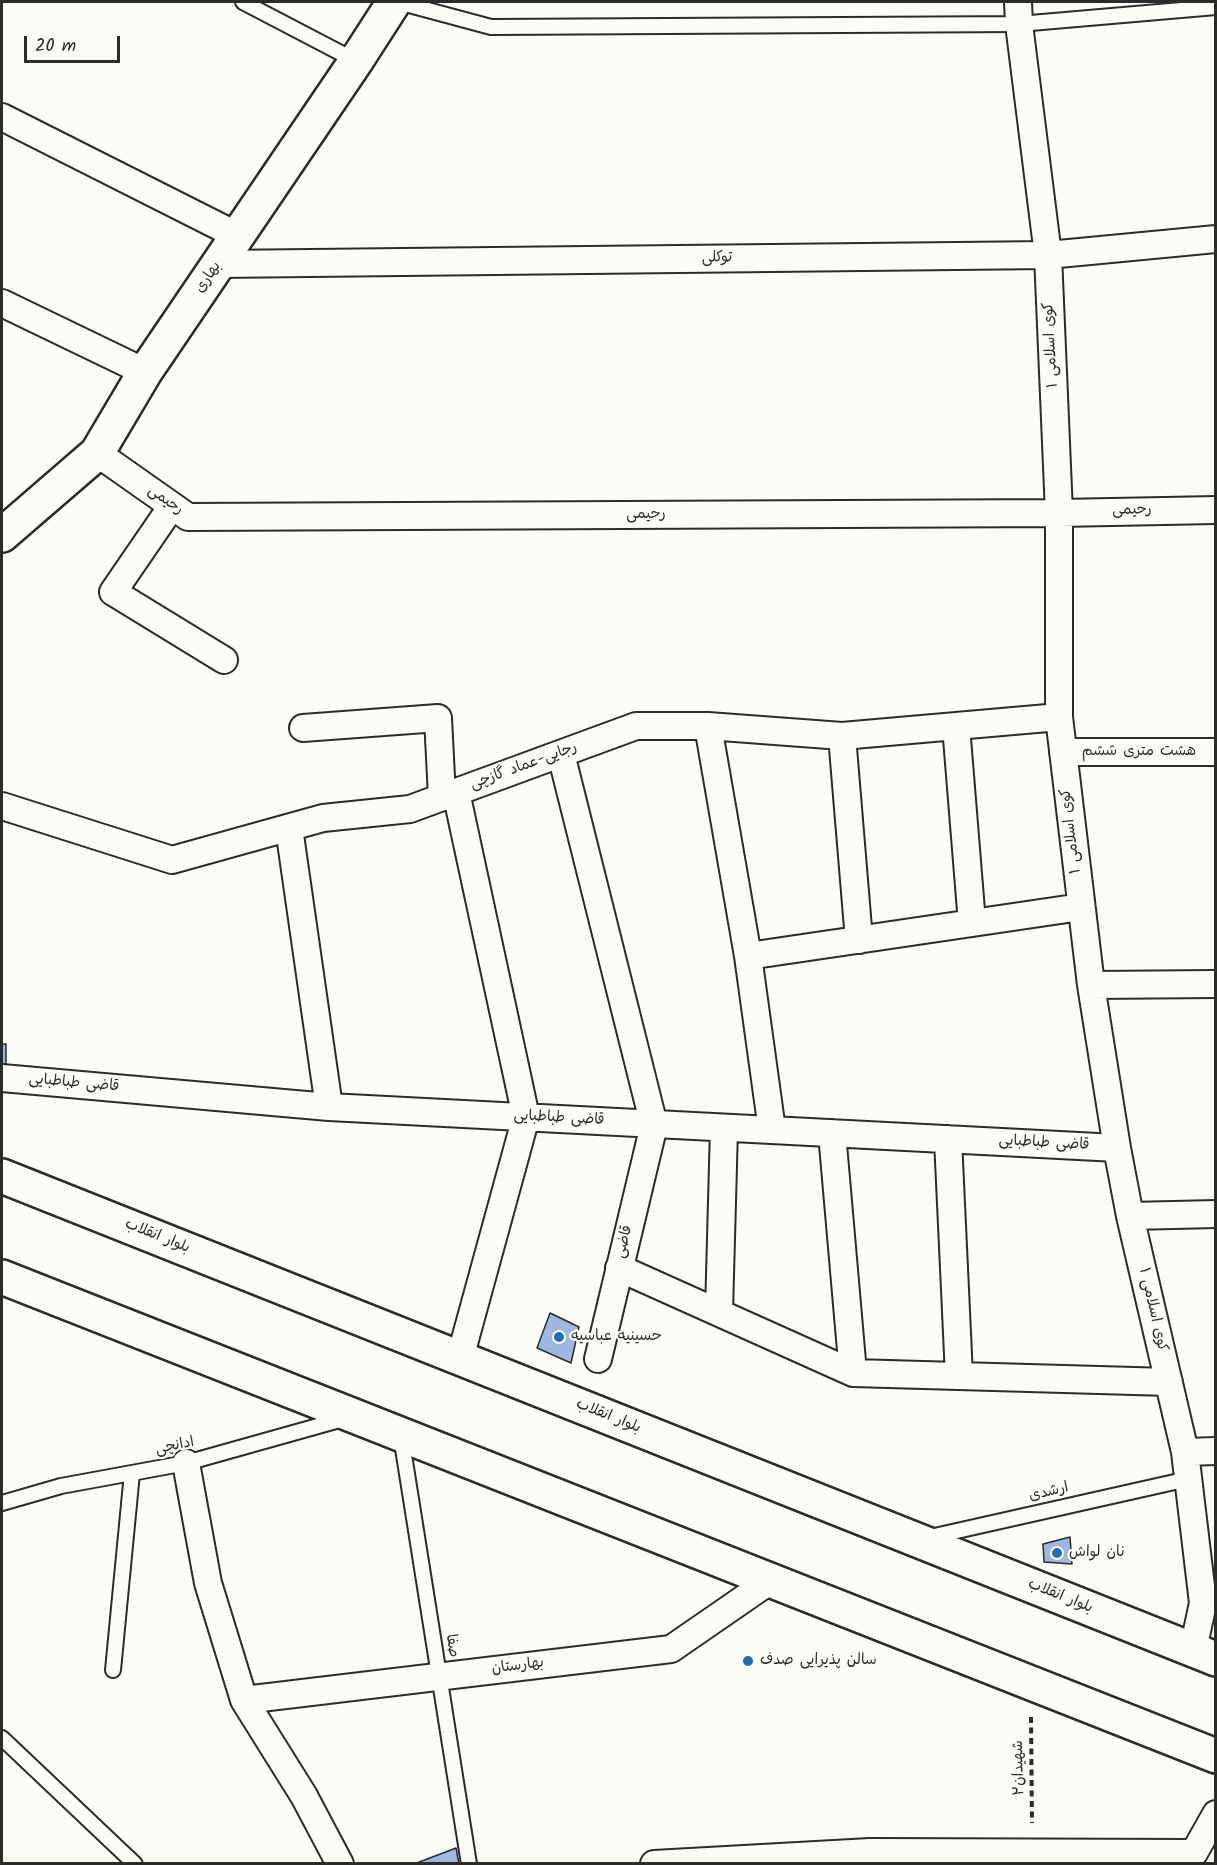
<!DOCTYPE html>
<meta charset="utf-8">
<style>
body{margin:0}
#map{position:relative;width:1217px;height:1865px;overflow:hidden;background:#fdfcf7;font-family:Kalam,sans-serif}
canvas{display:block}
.frame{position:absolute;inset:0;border:3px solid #2b2b2b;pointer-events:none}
.scale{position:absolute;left:24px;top:36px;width:96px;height:27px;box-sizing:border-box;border:3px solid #2b2b2b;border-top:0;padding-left:8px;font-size:18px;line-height:21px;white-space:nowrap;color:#2b2b2b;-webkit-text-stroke:4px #fdfcf7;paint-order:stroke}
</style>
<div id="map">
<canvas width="1217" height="1865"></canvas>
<div class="frame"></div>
<div class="scale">20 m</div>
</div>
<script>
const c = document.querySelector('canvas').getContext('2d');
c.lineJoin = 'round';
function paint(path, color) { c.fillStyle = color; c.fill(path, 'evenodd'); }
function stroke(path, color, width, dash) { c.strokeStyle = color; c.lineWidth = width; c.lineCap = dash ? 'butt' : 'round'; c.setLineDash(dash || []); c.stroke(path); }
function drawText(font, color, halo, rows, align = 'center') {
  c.font = font + ' Kalam,"Playpen Sans Arabic",sans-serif'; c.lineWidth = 4.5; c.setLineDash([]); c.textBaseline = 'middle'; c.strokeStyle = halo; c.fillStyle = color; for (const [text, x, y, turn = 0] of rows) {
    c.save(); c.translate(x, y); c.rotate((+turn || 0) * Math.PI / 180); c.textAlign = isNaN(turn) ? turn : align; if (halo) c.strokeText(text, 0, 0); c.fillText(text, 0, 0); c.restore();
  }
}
const building = new Path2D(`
 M2 1044H6V1073H2Z
 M550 1313 579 1327 571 1363 537 1348Z
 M1070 1537 1072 1564 1044 1562 1043 1544Z
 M456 1848 459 1864H414Z`);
paint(building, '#9eb7e3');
stroke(building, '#2b2b2b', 1.5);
const lane = new Path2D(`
 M243 2 356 61
 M398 2 491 27 1019 24 1216 7
 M401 1436 469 1864
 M2 1503 61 1486 186 1463 343 1419
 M930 1537 1188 1479
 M113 1670 132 1473
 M2 1738 135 1864`);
const street = new Path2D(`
 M1018 2 1019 24 1048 255 1059 513V717L1091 985 1117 1148 1130 1216 1185 1452 1203 1603 1193 1650
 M2 117 238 236
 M218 264 1048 255 1216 239
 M2 303 145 372
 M97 453 188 517 1059 513 1216 510
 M172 506 113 592 224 660
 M708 726 748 956 772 1130
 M956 726 972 923
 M303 728 438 718 442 797
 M842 736 859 940
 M1063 752H1216
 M561 754 654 1125 598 1359
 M456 792 526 1117 460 1358
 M2 806 172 860 323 818 410 809 636 726H708L842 736 1059 717
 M289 828 329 1107
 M748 956 1081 907
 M1091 985 1216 984
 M2 1078 329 1107 1117 1148
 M832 1133 853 1373
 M948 1139 959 1376
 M1130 1216 1216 1214
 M619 1268 853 1373 1169 1382
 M719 1312 724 1128
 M1185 1452 1216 1451
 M186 1463 208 1583 244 1700 304 1796 340 1864
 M244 1700 671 1649 771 1580
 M654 1864 870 1852 1194 1853 1216 1814`);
const secondary = new Path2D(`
 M2 535 97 453 145 372 356 61 394 2`);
const primary = new Path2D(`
 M2 1176 1216 1659
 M2 1277 1216 1756`);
stroke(lane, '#2b2b2b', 18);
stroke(street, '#2b2b2b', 30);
stroke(secondary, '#2b2b2b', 38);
stroke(primary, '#2b2b2b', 38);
stroke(new Path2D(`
 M1031 1717 1032 1823`), '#2b2b2b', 4, [6, 4.5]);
stroke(lane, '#fdfcf7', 14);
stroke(street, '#fdfcf7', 26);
stroke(secondary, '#fdfcf7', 33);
stroke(primary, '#fdfcf7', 33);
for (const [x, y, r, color] of [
 [559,1337,6,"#1f6fb2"],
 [1057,1553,6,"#1f6fb2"],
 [748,1661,6,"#1f6fb2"]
]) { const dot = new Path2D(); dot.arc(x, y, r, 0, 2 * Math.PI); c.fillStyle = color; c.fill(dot); stroke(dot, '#fdfcf7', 2); }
drawText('15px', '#2b2b2b', '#fdfcf7', [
 ["توکلی",717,259,-1],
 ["بهاری",209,278,-56],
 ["کوی اسلامی ۱",1052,345,-93],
 ["رحیمی",165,501,35],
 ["رحیمی",1132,511,-1],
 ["رحیمی",646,515],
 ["هشت متری ششم",1139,752],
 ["رجایی-عماد گازچی",524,767,-20],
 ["کوی اسلامی ۱",1072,831,-97],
 ["قاضی طباطبایی",74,1084,5],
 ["قاضی طباطبایی",559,1119,3],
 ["قاضی طباطبایی",1044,1144,3],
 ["بلوار انقلاب",157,1237,22],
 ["قاضی",625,1242,-76],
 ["کوی اسلامی ۱",1152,1310,77],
 ["بلوار انقلاب",608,1417,22],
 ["ادانچی",175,1447,-12],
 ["ارشدی",1049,1493,-13],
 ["بلوار انقلاب",1060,1597,22],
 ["صفا",451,1646,81],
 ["بهارستان",518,1667,-7],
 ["شهیدان۲",1020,1768,-91]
]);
drawText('15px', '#2b2b2b', '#fdfcf7', [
 ["حسینیه عباسیه",571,1337],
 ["نان لواش",1069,1553],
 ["سالن پذیرایی صدف",760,1661]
], 'left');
</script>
